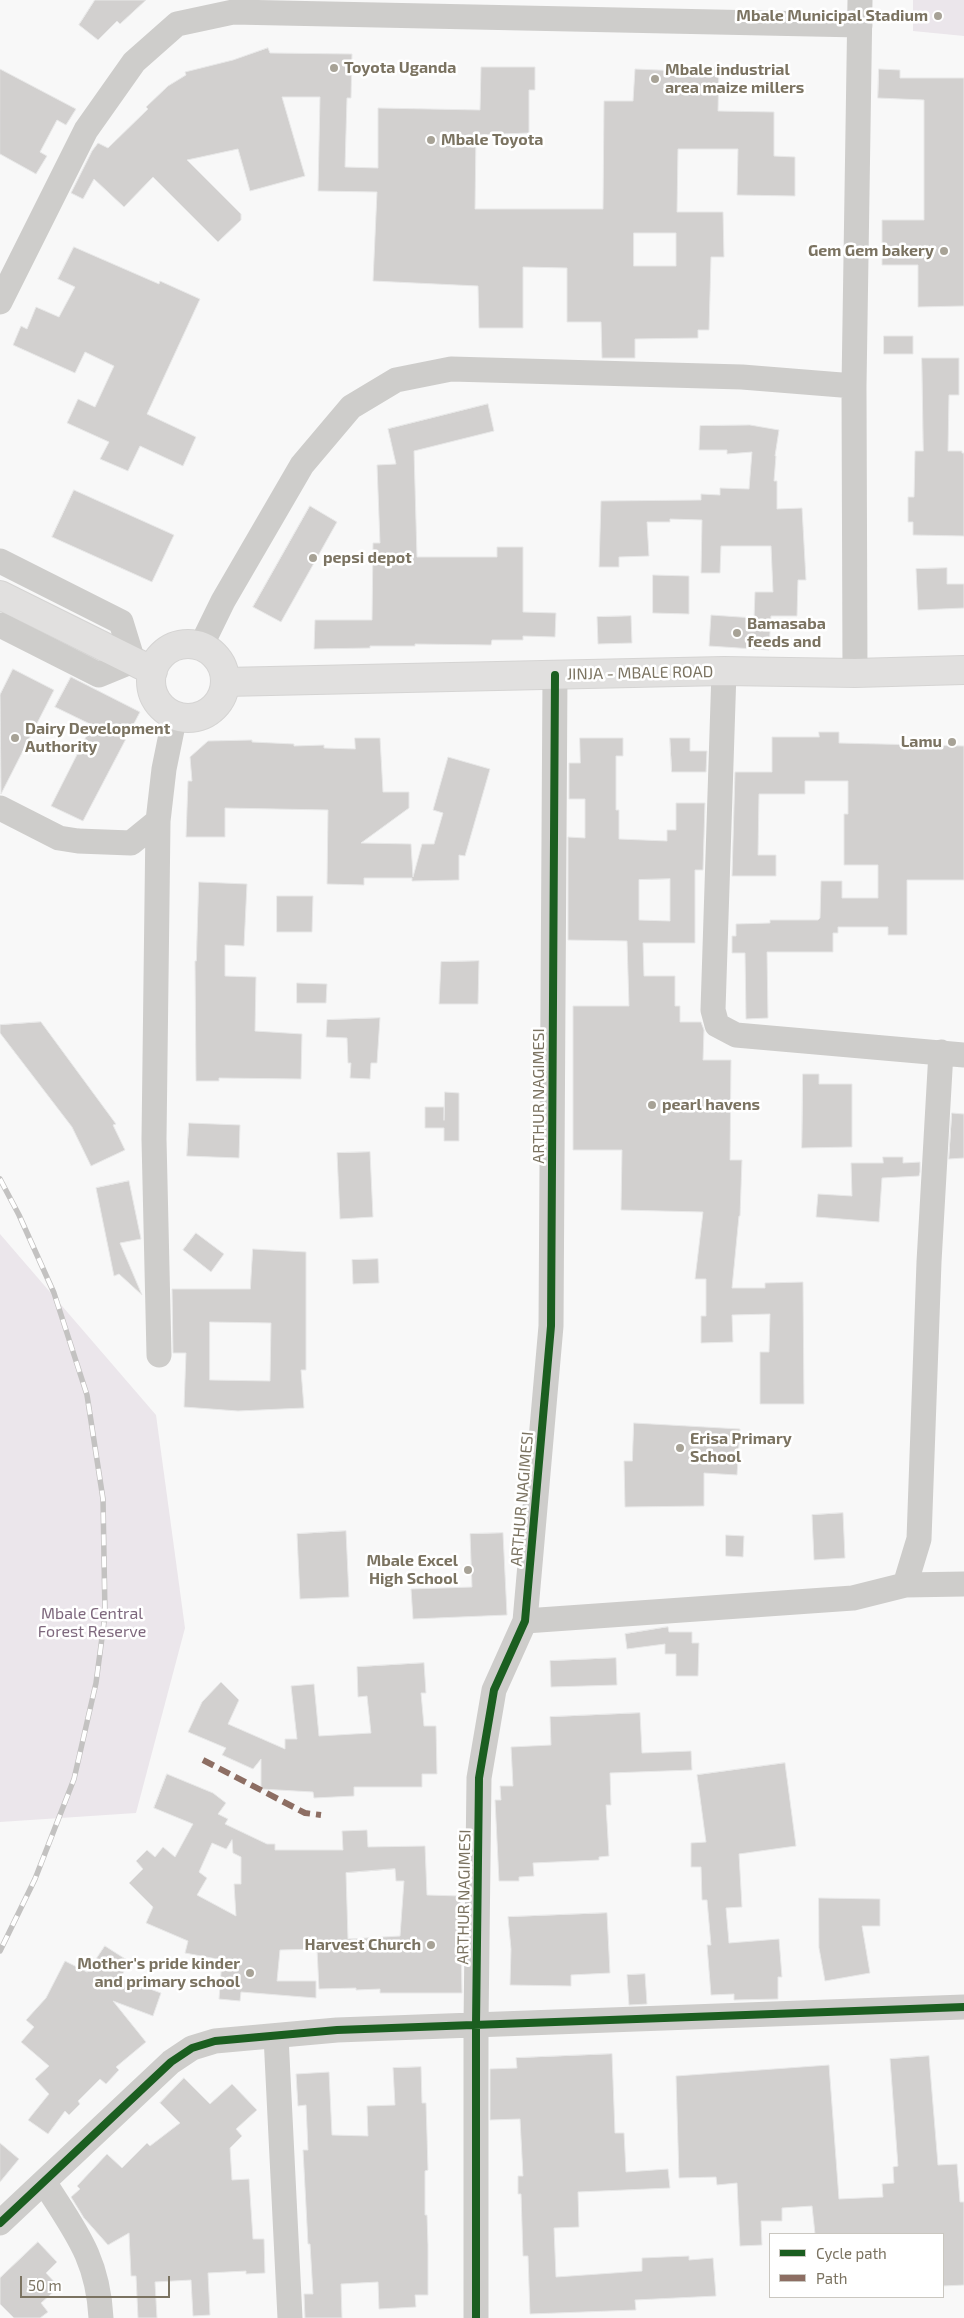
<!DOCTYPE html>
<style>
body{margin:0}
#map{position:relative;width:964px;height:2318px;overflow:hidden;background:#f8f8f8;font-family:"Exo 2",sans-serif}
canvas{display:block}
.legend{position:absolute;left:769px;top:2233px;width:175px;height:65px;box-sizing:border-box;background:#fff;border:1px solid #cac7c0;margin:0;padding:6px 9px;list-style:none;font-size:15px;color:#7b7361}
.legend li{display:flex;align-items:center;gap:10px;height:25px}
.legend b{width:25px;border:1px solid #cac7c0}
.scale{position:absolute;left:20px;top:2276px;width:150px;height:22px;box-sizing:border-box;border:2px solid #7b7361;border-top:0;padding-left:6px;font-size:15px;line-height:18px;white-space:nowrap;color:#7b7361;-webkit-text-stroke:4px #fff;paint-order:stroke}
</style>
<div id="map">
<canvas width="964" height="2318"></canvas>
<ul class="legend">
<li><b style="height:6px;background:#1b5e20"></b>Cycle path</li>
<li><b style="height:6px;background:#8d6e63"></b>Path</li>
</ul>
<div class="scale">50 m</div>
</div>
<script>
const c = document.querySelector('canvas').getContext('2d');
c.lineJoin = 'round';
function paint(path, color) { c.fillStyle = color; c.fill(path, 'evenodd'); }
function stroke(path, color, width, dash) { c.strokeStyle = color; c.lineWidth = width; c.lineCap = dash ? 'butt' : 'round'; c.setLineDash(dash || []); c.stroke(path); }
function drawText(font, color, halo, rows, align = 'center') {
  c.font = font + ' "Exo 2",sans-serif'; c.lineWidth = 5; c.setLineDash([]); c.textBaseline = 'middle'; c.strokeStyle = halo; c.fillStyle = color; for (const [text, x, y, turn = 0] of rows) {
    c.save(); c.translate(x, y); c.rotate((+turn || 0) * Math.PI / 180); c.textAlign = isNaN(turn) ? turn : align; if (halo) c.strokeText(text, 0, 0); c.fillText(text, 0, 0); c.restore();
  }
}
paint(new Path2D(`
 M913 0H964V36L913 31Z
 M0 1234 156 1415 185 1628 136 1813 0 1822Z`), '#ebe6eb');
const building = new Path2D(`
 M95 0H146L120 24 117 21 98 40 79 25Z
 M268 48 270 53 352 54 351 98H347L345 167 378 168V108L480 110 481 67H535V90H529V133L476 135 475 209H603L604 101H633L635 69 682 71V67H719L718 111 774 112V156L795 157V196L737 195 738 149H678L677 212H723L724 257H711L709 330H698V338L635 339V358H602L601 322H567V268L523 267V328H479L478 286 373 281 377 192 318 191 320 97H282L305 176 250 191 238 149 187 160 241 214V220L218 242 153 177 124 207 94 179 83 199 71 193 92 151 98 143 108 148 148 109 146 107 168 86 186 75 185 72 233 60ZM634 233H676V266H634Z
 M0 69 76 109 66 125 57 120 40 152 47 156 36 174 0 154Z
 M879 69 900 70V78H964V306L918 307V265H882V220H924V100L878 98Z
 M74 247 159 284 160 281 200 299 147 414 196 437 183 466 140 446 128 471 100 459 109 442 67 423 78 399 95 407 114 366 85 352 75 373 13 345 21 326 27 329 36 307 59 317 75 287 58 279Z
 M884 336H913V354H884Z
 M922 358H959V395H949L948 451H962V453H964V536L913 535V522H908V497H914L915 451H923Z
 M488 404 494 431 414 451 417 557H497V547H523V612L556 613 555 637 523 636V640H492L491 645 415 644V646H370V648L314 649 315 620H372L373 543H380L377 465 396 464 388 429Z
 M750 425 779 430 775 456H776L774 481H777V509L802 508 806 580H798L797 616H771L769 650 709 646 711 615 754 618 755 592H773L771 546H721L720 573H701L702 520 670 519V522H647L649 556 619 557V567H599L601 501 701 500V494L720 495V488L749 489 752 452 727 454V450H699L700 426Z
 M74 490 174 535 152 582 52 537Z
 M310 506 337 522 281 622 253 607Z
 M947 568V584H964V608L918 610 916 569Z
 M653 575 689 576V614L653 613Z
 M631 616 632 643 598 644 597 617Z
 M13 669 54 690 1 794 0 695Z
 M71 677 140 712 83 821 51 806 92 725 55 707Z
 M819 732H839V743L964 746V880H907V935H888V927H838V933H833V952H767L768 1018 746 1019 745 953H732V936H736V924L770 923V920H818L820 918 821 881H842V898H878V865H844V814H848V781H805V794H759L758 855H776V876H732L735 772H772V737H819Z
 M355 738H380L383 792H409V808L361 843 411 844 413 877 422 844H434L443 813 433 810 448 757 490 769 465 856 459 855V880L412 881V878H364V885L327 884 328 810 225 808V837H186L188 781H192L190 757 208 741 252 740V742L294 744V746L324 745V748L355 749Z
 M580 738H623V756H616V810H619V839L667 841V830H676V803H705L703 870H695V943H643L644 976H675V1006H680V1022H701L704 1030 703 1060H731L730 1160H742L740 1216H739L732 1288H765V1283L803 1282 804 1404H760V1352H769L770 1314 732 1315 733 1342 701 1343V1316H706V1279H695L703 1212 621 1210 622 1150H573V1006H629L627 941 568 940V837L585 838V799H569V763H580ZM670 879V921L639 920V880Z
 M670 738H690V751H707L706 772H672Z
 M199 882 247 884 244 946 225 945V976L256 977 255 1031 302 1034 301 1079 219 1078V1081H196L195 961H196Z
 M277 896H313L312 932H277Z
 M479 961 478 1004H439L441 962Z
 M297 983 327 984 326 1003H297Z
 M380 1018 377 1063H371L370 1079 350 1078 351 1063H348L347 1038 326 1037 327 1020Z
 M41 1022 116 1124 113 1125 125 1150 91 1166 72 1127 0 1033V1025Z
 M803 1074H819V1084H852V1147L802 1148Z
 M445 1092 459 1093V1141H444V1128H425V1107H444V1120Z
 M952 1113 964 1114V1158L949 1159Z
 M189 1123 240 1125 239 1158 187 1156Z
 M370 1152 373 1217 340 1219 337 1153Z
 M883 1157H903V1163L920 1162V1172L919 1176 882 1178 879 1222 816 1217 818 1194 852 1196 851 1163H883Z
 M129 1181 141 1239 120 1243 142 1295 119 1274 114 1276 96 1188Z
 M196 1233 224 1254 211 1272 183 1250Z
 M253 1249 306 1252V1370H301L304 1408 238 1411 184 1407 186 1353H173L172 1289H250ZM210 1322 271 1323 270 1381 210 1380Z
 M378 1259 379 1283 353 1284 352 1260Z
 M634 1423 740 1429 737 1475 704 1473V1506L625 1507 624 1461H632Z
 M843 1513 845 1558 814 1560 812 1515Z
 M346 1531 349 1597 300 1599 297 1534Z
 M503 1533 507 1615 413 1619 411 1589 472 1587 470 1534Z
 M726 1535 744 1536 743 1557 726 1556Z
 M668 1627 669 1632H692V1643H699L698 1676H676V1654H665V1644L627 1649 625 1634Z
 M616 1658 617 1685 551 1687 550 1661Z
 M424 1663 426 1693H421L424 1726H436L437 1774H422V1787H354V1796L314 1798 313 1792 261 1789V1759L253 1769 222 1755 226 1748 188 1732 202 1702 221 1682 239 1700 228 1724 285 1749V1739H297L291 1686 314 1684 319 1736 371 1733 367 1696 358 1697 357 1667Z
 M640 1713 642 1753 691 1751 692 1770 610 1773 611 1805H606L609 1856 599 1857V1860L533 1863 534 1876 519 1877V1881H499L495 1800H501L500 1786H513L511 1747 551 1745 550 1717Z
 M785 1763 796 1846 739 1854 742 1907 726 1908 729 1943 779 1939 782 1977H778V1999L734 2000V1994L711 1995 707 1945H711L707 1900H702L701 1867H691V1843L706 1842 697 1775Z
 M167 1774 213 1793 226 1803 218 1814 228 1819 225 1824 267 1844H275V1850H343L342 1831 367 1830 368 1847 425 1846 427 1895 460 1896 462 1993H380V1989L356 1990V1988L319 1989 317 1949 280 1950 277 1981H316V1998L241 1992 240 2001 219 1999 222 1960 185 1953 188 1941 146 1923 153 1907 129 1883 143 1869 136 1861 147 1850 155 1857 163 1847 175 1857 193 1824 154 1808ZM232 1840 233 1853 241 1857V1884H234L236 1916 197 1895 207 1878 199 1872 212 1843 226 1849ZM395 1869 396 1881H404L400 1936 348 1939 346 1873Z
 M819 1898 880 1899V1926H862L870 1973 825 1981 819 1948Z
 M607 1913 610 1973 571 1975V1986L510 1985 511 1949 508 1917Z
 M105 1946 130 1962 120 1978 161 1993 153 2016 113 2001 146 2042 116 2067 119 2070 106 2084 100 2079 78 2101 80 2104 69 2115 65 2111 48 2134 28 2120 49 2094 35 2079 49 2066 21 2042 34 2027 26 2020 46 1998 65 1961 87 1972Z
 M645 1974 647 2004 629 2005 627 1975Z
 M612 2054 615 2133H624L626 2172 668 2169 670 2188 578 2192 579 2227 554 2228 556 2277 642 2271V2258L689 2256V2260L713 2258 716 2296 635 2300 636 2310 530 2314 528 2256H523L521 2194H518V2176H523L520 2119 490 2120V2069L517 2068 516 2058Z
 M929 2056 938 2165 957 2164 960 2202H964V2285L943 2286V2234H815L812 2206 782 2208V2221H761L762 2245 740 2246 737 2183 717 2185 716 2177 679 2178 676 2076 829 2065 839 2199 883 2197 882 2184 894 2183 893 2167 898 2166 890 2059Z
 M421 2067 422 2103H426L427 2135 428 2170 425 2171V2215H427L428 2245V2295H415L416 2307 379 2309 378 2282 341 2284 342 2318H305L304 2294H313L310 2244H308L303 2150H308L306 2105 298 2106 296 2074 329 2072 332 2135 368 2136 367 2106 395 2105 393 2068Z
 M184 2078 210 2104 232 2084 257 2110 236 2129 242 2136 230 2148 232 2180 249 2179 253 2239H264L265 2273 246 2274V2271L208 2273 210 2315 193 2316 191 2280 155 2282 157 2318H138L136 2276H131L129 2233 108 2245 84 2218 71 2197 80 2189 77 2186 107 2154 122 2168 147 2143 150 2146 180 2123 160 2103Z
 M0 2143 19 2159 0 2182Z
 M38 2242 57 2262 46 2273 59 2287 41 2303 48 2312 40 2318H14L0 2304V2278Z`);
paint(building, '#d2d0cf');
stroke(building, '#e8e8e8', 1);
const major = new Path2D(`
 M0 595 153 671
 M151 681a37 37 0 1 1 74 0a37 37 0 1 1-74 0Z
 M225 682 724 671 855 673 964 670`);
stroke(major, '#d5d4d3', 30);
stroke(new Path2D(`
 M0 302 86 130 134 62 177 24 233 12 860 25
 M0 561 121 622 133 661 99 675 0 625
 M201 646 223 601 302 465 351 407 396 380 451 369 742 377 854 386
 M724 671 713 1010 717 1025 736 1035 964 1055
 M855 673 854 386 860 0
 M0 808 59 838 78 841 131 843 158 821
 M159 1355 154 1139 158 821 164 769 175 715
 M905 1585 964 1584
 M525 1621 853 1598 905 1585 919 1539 929 1262 941 1052
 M276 2036 290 2318
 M44 2182C75 2231 98 2258 101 2318
 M0 2223 171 2062 192 2048 215 2041 337 2030 964 2007
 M476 2318V2024L479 1778 494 1690 525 1621 551 1326 555 675`), '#cecdcb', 25);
stroke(major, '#e1e0df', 28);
const rail = new Path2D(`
 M0 1179 19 1215 54 1293 87 1395 103 1499 105 1615 96 1683 74 1779 35 1879 0 1951`);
stroke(rail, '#c3c2c1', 5.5);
stroke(rail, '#fff', 4, [11]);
stroke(new Path2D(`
 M203 1760 305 1813 321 1815`), '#8d6e63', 6, [12, 6]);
stroke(new Path2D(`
 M0 2223 171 2062 192 2048 215 2041 337 2030 964 2007
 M476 2318V2024L479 1778 494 1690 525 1621 551 1326 555 675`), '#1b5e20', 8);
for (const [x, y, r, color] of [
 [938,16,5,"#a7a296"],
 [334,68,5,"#a7a296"],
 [655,79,5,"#a7a296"],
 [431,140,5,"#a7a296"],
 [944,251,5,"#a7a296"],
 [313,558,5,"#a7a296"],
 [737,633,5,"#a7a296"],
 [15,738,5,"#a7a296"],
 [952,742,5,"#a7a296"],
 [652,1105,5,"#a7a296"],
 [680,1448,5,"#a7a296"],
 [468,1570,5,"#a7a296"],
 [431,1945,5,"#a7a296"],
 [250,1973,5,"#a7a296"]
]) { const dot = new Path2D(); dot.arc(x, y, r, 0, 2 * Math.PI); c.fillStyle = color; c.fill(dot); stroke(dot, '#fff', 2); }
drawText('bold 16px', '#7b7361', '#fff', [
 ["Mbale Municipal Stadium",928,16,"right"],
 ["Toyota Uganda",344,68],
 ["Mbale industrial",665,70],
 ["area maize millers",665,88],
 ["Mbale Toyota",441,140],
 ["Gem Gem bakery",934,251,"right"],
 ["pepsi depot",323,558],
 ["Bamasaba",747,624],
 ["feeds and",747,642],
 ["Dairy Development",25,729],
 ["Authority",25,747],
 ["Lamu",942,742,"right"],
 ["pearl havens",662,1105],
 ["Erisa Primary",690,1439],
 ["School",690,1457],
 ["Mbale Excel",458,1561,"right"],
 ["High School",458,1579,"right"],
 ["Harvest Church",421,1945,"right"],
 ["Mother's pride kinder",240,1964,"right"],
 ["and primary school",240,1982,"right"]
], 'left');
drawText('16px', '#7b7361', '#fff', [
 ["JINJA - MBALE ROAD",640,673,-1],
 ["ARTHUR NAGIMESI",539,1096,-90],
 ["ARTHUR NAGIMESI",522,1499,-85],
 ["ARTHUR NAGIMESI",464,1897,-89]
]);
drawText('16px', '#7e687d', '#fff', [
 ["Mbale Central",92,1614],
 ["Forest Reserve",92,1632]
]);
</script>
